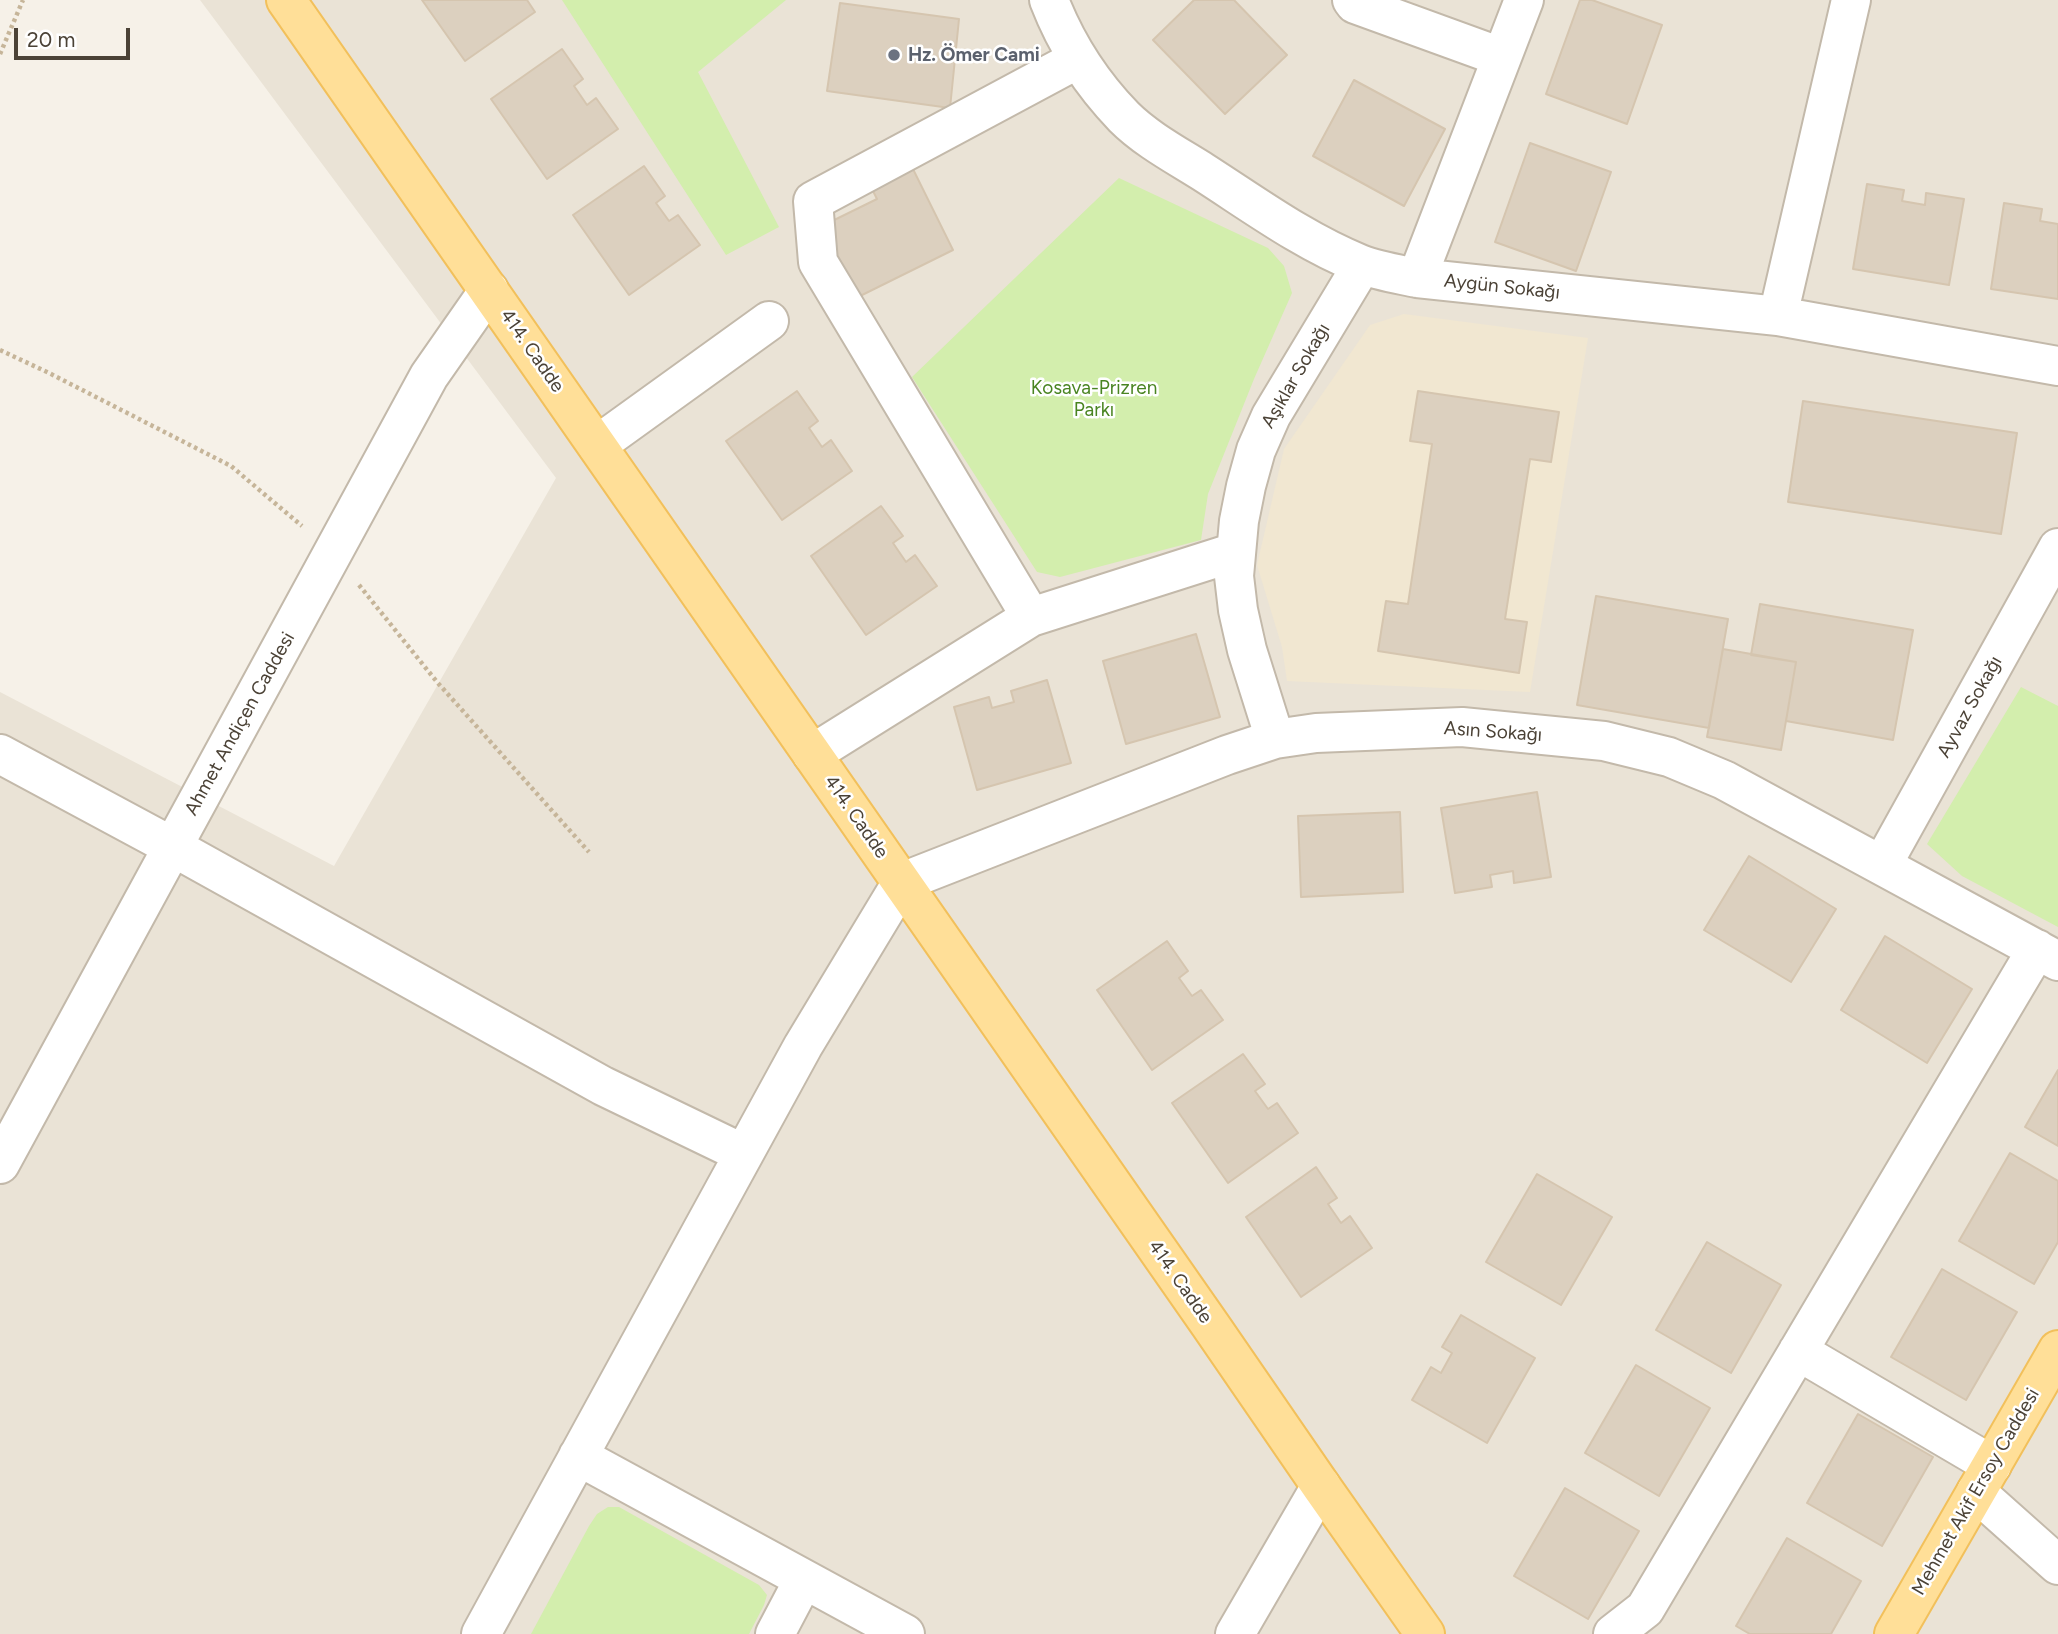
<!DOCTYPE html>
<meta charset="utf-8">
<style>
body{margin:0}
#map{position:relative;width:2058px;height:1634px;overflow:hidden;background:#f6f1e8;font-family:Figtree,sans-serif}
canvas{display:block}
.scale{position:absolute;left:14px;top:28px;width:116px;height:32px;box-sizing:border-box;border:4px solid #4b4236;border-top:0;padding-left:9px;font-size:21px;line-height:24px;white-space:nowrap;color:#4b4236;-webkit-text-stroke:5px #fff;paint-order:stroke}
</style>
<div id="map">
<canvas width="2058" height="1634"></canvas>
<div class="scale">20 m</div>
</div>
<script>
const c = document.querySelector('canvas').getContext('2d');
c.lineJoin = 'round';
function paint(path, color) { c.fillStyle = color; c.fill(path, 'evenodd'); }
function stroke(path, color, width, dash) { c.strokeStyle = color; c.lineWidth = width; c.lineCap = dash ? 'butt' : 'round'; c.setLineDash(dash || []); c.stroke(path); }
function drawText(font, color, halo, rows, align = 'center') {
  c.font = font + ' Figtree,sans-serif'; c.lineWidth = 5; c.setLineDash([]); c.textBaseline = 'middle'; c.strokeStyle = halo; c.fillStyle = color; for (const [text, x, y, turn = 0] of rows) {
    c.save(); c.translate(x, y); c.rotate((+turn || 0) * Math.PI / 180); c.textAlign = isNaN(turn) ? turn : align; if (halo) c.strokeText(text, 0, 0); c.fillText(text, 0, 0); c.restore();
  }
}
paint(new Path2D(`
 M200 0H2058V1634H0V692L334 866 556 478Z`), '#eae3d6');
paint(new Path2D(`
 M1404 314 1588 338 1530 692 1287 681 1282 647 1257 565 1284 449 1370 325Z`), '#f1e7d1');
paint(new Path2D(`
 M562 0H786L698 72 779 227 726 255Z
 M1119 178 1268 248 1284 266 1292 293 1254 379 1208 494 1201 540 1060 577 1037 572 912 377Z
 M2021 687 2058 706V927L1962 876 1927 844Z
 M608 1507H619L759 1585 767 1595 764 1605 749 1634H531L589 1526 597 1514Z`), '#d3eead');
const building = new Path2D(`
 M422 0H527L535 12 465 61Z
 M1194 0H1234L1287 55 1225 114 1153 40Z
 M1580 0H1592L1662 25 1627 124 1546 94Z
 M840 3 959 19 950 108 827 91Z
 M562 49 583 79 574 86 587 105 596 98 618 129 547 179 491 99Z
 M1354 80 1445 129 1404 206 1313 156Z
 M1530 143 1611 172 1576 271 1495 242Z
 M908 159 953 250 856 298 820 227 877 199 867 179Z
 M644 166 665 196 656 203 669 221 678 215 700 245 629 295 573 215Z
 M1867 184 1904 190 1902 201 1925 205 1926 193 1964 199 1949 285 1853 269Z
 M2004 203 2042 209 2040 221 2058 224V299L1991 289Z
 M797 391 818 421 809 428 822 447 831 440 852 471 782 520 726 441Z
 M1418 391 1559 412 1551 462 1530 459 1505 619 1527 622 1519 673 1378 651 1386 601 1408 604 1432 444 1410 441Z
 M1803 401 2017 433 2001 534 1788 502Z
 M881 506 903 536 893 543 906 562 915 555 937 586 866 635 811 556Z
 M1596 596 1728 619 1709 728 1577 705Z
 M1760 604 1913 630 1893 740 1786 721 1796 662 1751 655Z
 M1196 634 1220 717 1126 744 1103 661Z
 M1723 649 1796 662 1781 750 1707 737Z
 M1047 680 1071 763 977 790 954 707 989 697 992 708 1014 702 1011 691Z
 M1537 792 1551 877 1514 883 1513 871 1490 875 1492 887 1455 893 1441 808Z
 M1400 812 1403 892 1301 897 1298 816Z
 M1749 856 1836 909 1791 982 1704 930Z
 M1885 936 1972 989 1927 1063 1841 1010Z
 M1167 941 1188 971 1179 978 1192 996 1201 990 1223 1020 1152 1070 1097 990Z
 M1243 1054 1265 1084 1255 1091 1268 1109 1277 1103 1298 1133 1228 1183 1172 1103Z
 M2058 1070V1146L2025 1127Z
 M2010 1153 2058 1181V1242L2034 1284 1959 1241Z
 M1316 1167 1337 1198 1328 1204 1341 1223 1350 1216 1372 1248 1301 1297 1246 1217Z
 M1537 1174 1612 1217 1561 1305 1486 1262Z
 M1707 1242 1781 1285 1731 1373 1656 1330Z
 M1942 1269 2017 1312 1966 1400 1891 1357Z
 M1461 1315 1535 1358 1487 1443 1412 1400 1431 1367 1441 1373 1452 1353 1442 1347Z
 M1636 1365 1710 1408 1659 1496 1585 1453Z
 M1858 1414 1933 1457 1882 1546 1807 1503Z
 M1565 1488 1639 1531 1588 1619 1514 1576Z
 M1787 1538 1861 1581 1831 1634H1750L1736 1626Z`);
paint(building, '#dcd0bf');
stroke(building, '#d5c5af', 2);
const minor = new Path2D(`
 M1049 0C1066 44 1091 83 1124 117 1146 139 1176 155 1203 172 1253 204 1303 241 1360 264 1378 271 1398 274 1417 278L1778 316 2058 366
 M1352 0 1355 4 1501 57
 M1417 278 1524 0
 M1778 316 1851 0
 M597 445 769 321
 M1031 617 818 262 813 201 1078 59
 M1275 739 1247 650 1238 610 1234 576 1239 521 1246 486 1256 450 1271 416 1362 265
 M0 754 173 847 603 1086 744 1154
 M812 754 1031 617 1235 552
 M1882 865 2058 548
 M0 1164 429 376 489 290
 M1798 1351 1992 1465
 M578 1456 905 1634
 M1976 1492 2058 1565
 M481 1634 803 1046 902 882 1227 755 1275 739 1316 733 1462 727 1604 741 1669 757 1724 780 2058 961
 M775 1634 804 1579
 M1235 1634 1321 1486
 M1613 1634 1645 1609 2037 949`);
const major = new Path2D(`
 M286 0 1211 1326 1321 1486 1425 1634
 M1894 1634 2058 1350`);
stroke(minor, '#c3b9aa', 42);
stroke(major, '#f2c05b', 42);
stroke(new Path2D(`
 M0 54 23 0
 M0 350 49 373 231 466 302 526
 M359 585 437 682 589 852`), '#c6b599', 4.5, [3.5, 3.5]);
stroke(minor, '#fff', 38);
stroke(major, '#ffdf98', 38);
for (const [x, y, r, color] of [
 [894,55,7,"#6b7280"]
]) { const dot = new Path2D(); dot.arc(x, y, r, 0, 2 * Math.PI); c.fillStyle = color; c.fill(dot); stroke(dot, '#fff', 2.5); }
drawText('bold 19px', '#5b616d', '#fff', [
 ["Hz. Ömer Cami",908,55]
], 'left');
drawText('19px', '#4b4236', '#fff', [
 ["Aygün Sokağı",1502,287,6],
 ["414. Cadde",532,351,55],
 ["Aşıklar Sokağı",1296,376,-60],
 ["Ayvaz Sokağı",1970,707,-61],
 ["Ahmet Andiçen Caddesi",240,724,-61],
 ["Asın Sokağı",1493,732,4],
 ["414. Cadde",856,817,55],
 ["414. Cadde",1180,1282,55],
 ["Mehmet Akif Ersoy Caddesi",1976,1492,-60]
]);
drawText('19px', '#498421', '#fff', [
 ["Kosava-Prizren",1094,388],
 ["Parkı",1094,410]
]);
</script>
